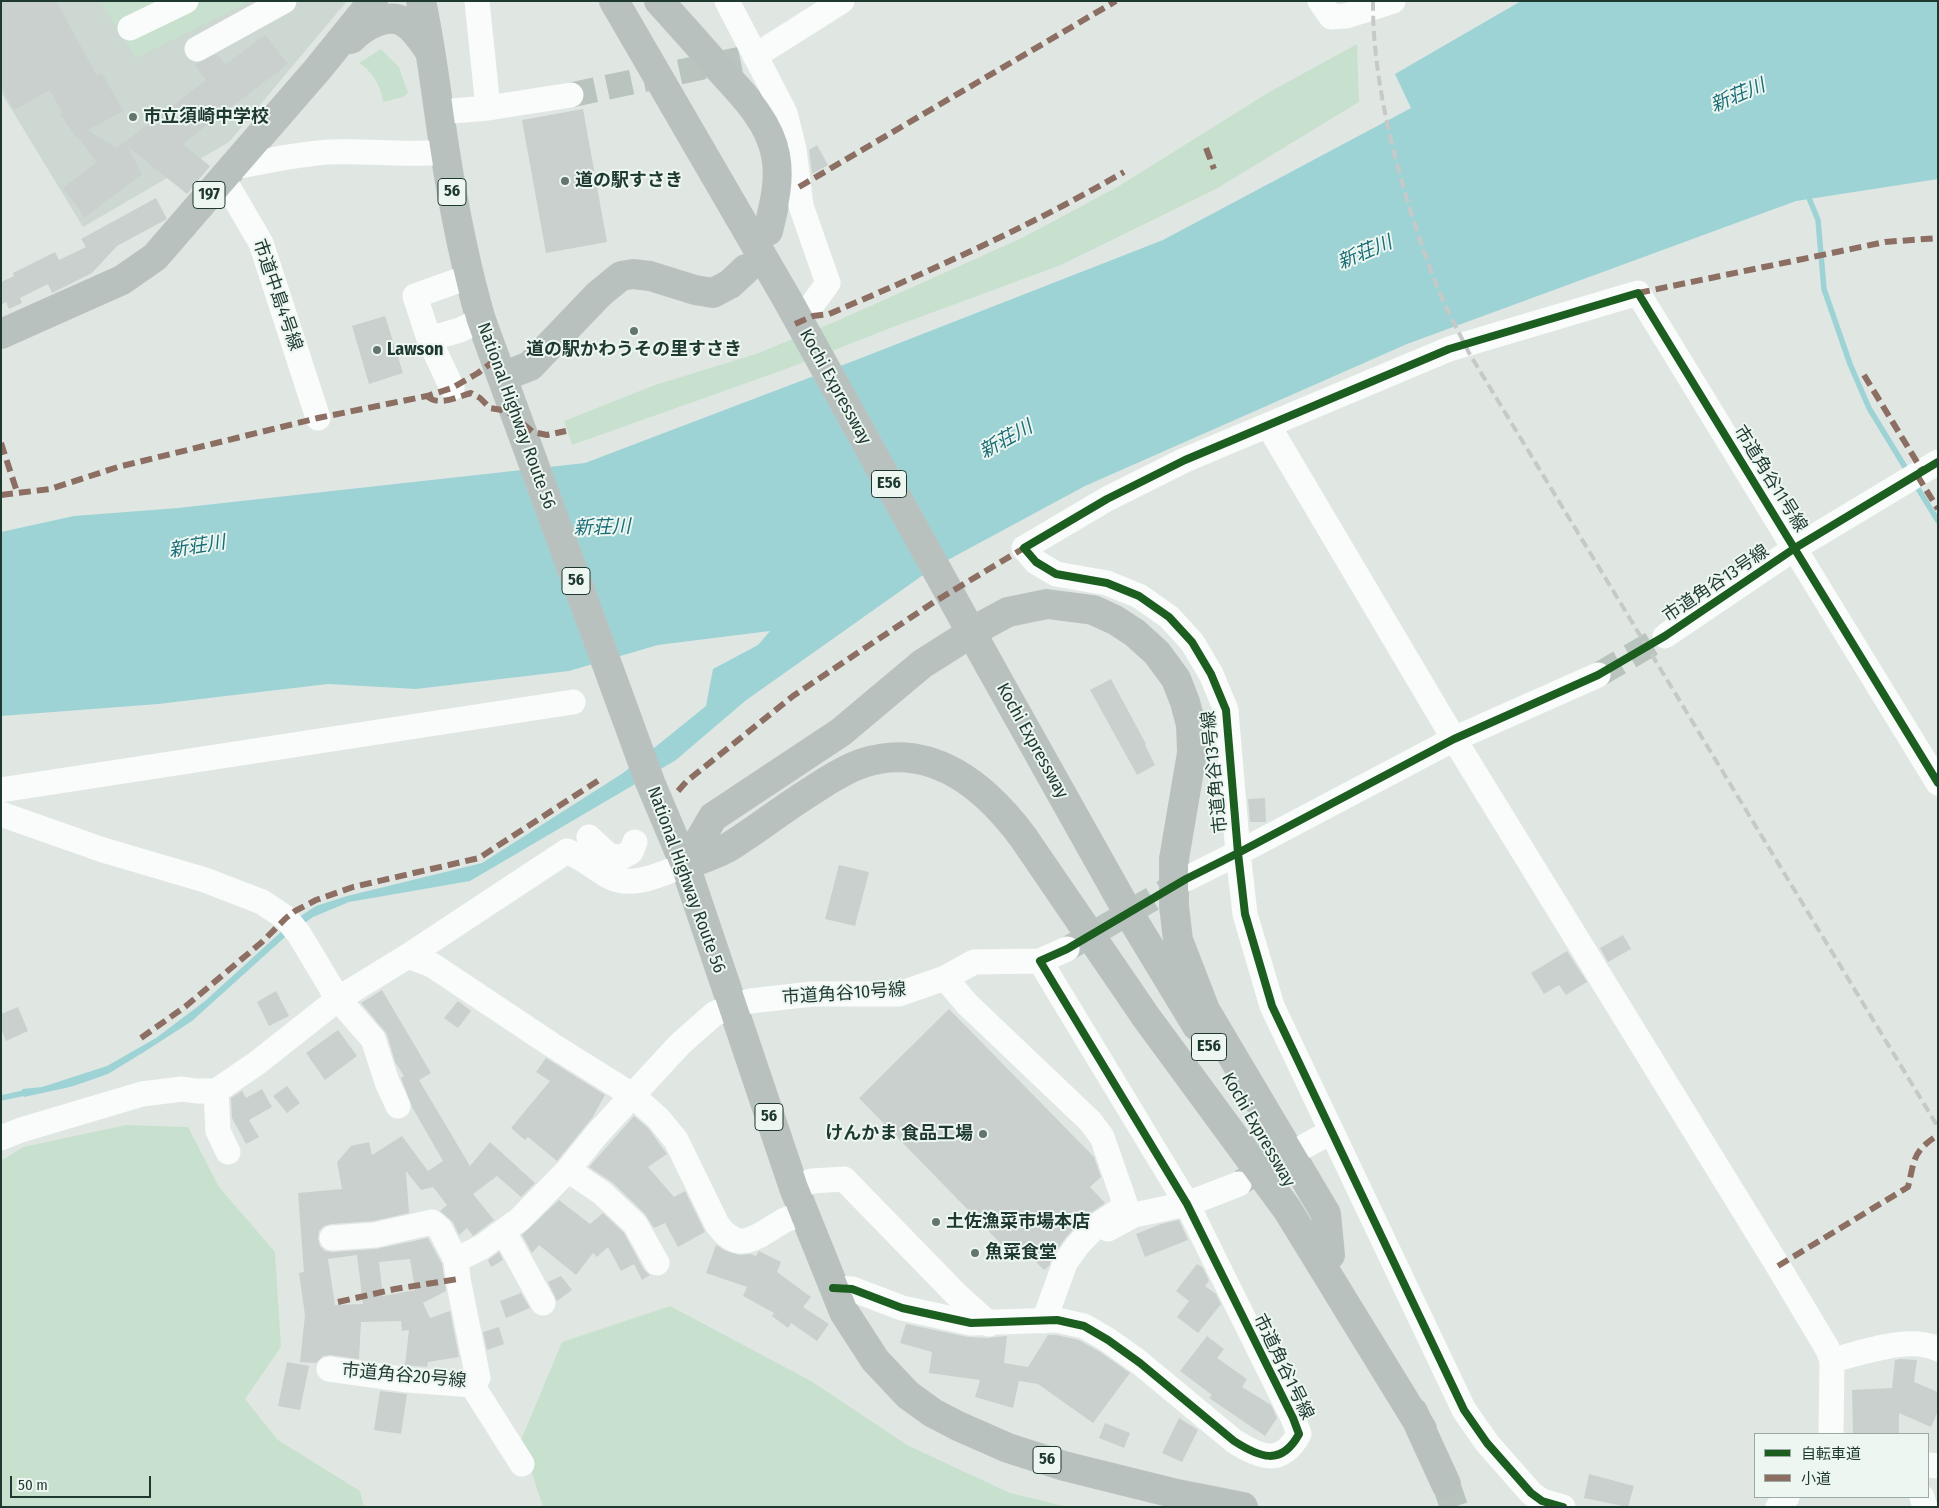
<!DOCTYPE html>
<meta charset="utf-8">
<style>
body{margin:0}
#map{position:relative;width:1939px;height:1508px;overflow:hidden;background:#e0e7e3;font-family:"Fira Sans Condensed","Noto Sans JP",sans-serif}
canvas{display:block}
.frame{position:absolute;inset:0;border:2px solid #1e3930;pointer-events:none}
.legend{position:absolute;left:1754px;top:1433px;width:175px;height:65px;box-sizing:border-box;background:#edf6f1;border:1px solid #9aaaa4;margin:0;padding:6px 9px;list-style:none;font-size:15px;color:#1e3930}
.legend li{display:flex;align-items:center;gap:10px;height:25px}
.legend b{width:25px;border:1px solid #9aaaa4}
.scale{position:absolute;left:10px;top:1476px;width:141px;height:22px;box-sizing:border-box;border:2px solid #1e3930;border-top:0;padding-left:6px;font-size:15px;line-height:18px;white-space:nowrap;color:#1e3930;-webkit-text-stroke:4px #edf6f1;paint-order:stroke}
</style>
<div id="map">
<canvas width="1939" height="1508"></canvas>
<div class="frame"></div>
<ul class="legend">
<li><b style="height:6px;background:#1b5e20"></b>自転車道</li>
<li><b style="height:6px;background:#8d6e63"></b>小道</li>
</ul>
<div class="scale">50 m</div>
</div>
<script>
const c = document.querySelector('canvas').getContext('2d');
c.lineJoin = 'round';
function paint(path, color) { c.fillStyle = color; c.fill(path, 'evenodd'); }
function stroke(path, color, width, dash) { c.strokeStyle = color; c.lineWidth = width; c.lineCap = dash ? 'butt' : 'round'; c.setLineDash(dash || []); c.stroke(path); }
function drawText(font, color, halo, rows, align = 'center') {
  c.font = font + ' "Fira Sans Condensed","Noto Sans JP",sans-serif'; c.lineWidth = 4; c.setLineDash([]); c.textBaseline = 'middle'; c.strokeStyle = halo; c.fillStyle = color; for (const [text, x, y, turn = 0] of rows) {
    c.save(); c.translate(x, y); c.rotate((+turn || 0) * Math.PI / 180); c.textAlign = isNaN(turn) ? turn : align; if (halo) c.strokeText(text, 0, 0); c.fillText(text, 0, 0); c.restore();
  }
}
paint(new Path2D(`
 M1 1H347L229 142 83 227 1 92Z`), '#cdd8d3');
paint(new Path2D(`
 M100 1H250L136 58Z
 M1357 44 1359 102 1216 189 1061 265 893 327 786 369 572 445 564 421 655 385 756 354 839 320 1022 238 1119 186 1266 94Z
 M381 49 399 67 408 93 403 97 383 102C381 86 373 72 359 63Z
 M126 1125 188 1127 219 1187 275 1252 281 1347 245 1399 278 1440 360 1491 364 1507H1V1161L23 1147Z
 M670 1306 811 1381 907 1445 1010 1493 1068 1507H543L521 1440 562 1342Z`), '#c8e1ce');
paint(new Path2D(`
 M1521 1H1938V179L1796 201 1407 344 1085 486 933 568 745 701 676 760 470 881 349 902 313 917 284 938 192 1021 144 1052 108 1074 85 1082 70 1087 24 1097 22 1089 42 1087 107 1066 156 1038 205 1001 293 921 316 906 347 896 482 863 623 773 706 706 713 669 758 645 770 631 658 645 569 671 416 689 328 684 158 704 1 716V532L74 516 178 508 585 463 856 360 1163 240 1411 108 1395 74Z`), '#9ed3d6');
stroke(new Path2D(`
 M1807 193 1818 220 1824 289 1850 364 1869 408 1908 472
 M1914 482 1938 521
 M1 1098 29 1092`), '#9ed3d6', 5.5);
paint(new Path2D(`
 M1 1H56L97 76 102 73 123 111 88 130 117 148 206 80 195 65 197 63 217 54 225 65 265 35 288 64 182 144 210 166 187 194 127 146 142 174 85 217 63 188 97 162 77 136 76 137 60 114H63L50 90 14 110 1 86Z
 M583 109 607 242 546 253 522 120Z
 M817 145 828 165 812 174 809 150Z
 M156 198 167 219 117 246 92 273 52 293 48 284 20 298 22 303 9 309 6 302 1 305V282L14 276 13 273 55 252 59 260 86 247 81 239Z
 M385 316 403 373 369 384 352 326Z
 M1111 679 1146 744 1145 745 1155 765 1137 775 1090 690Z
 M1265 798 1266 822H1250L1248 799Z
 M839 865 869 872 855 926 825 919Z
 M1623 935 1631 949 1608 962 1600 948Z
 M1567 951 1587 982 1566 995 1559 985 1544 994 1531 973Z
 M382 990 431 1073 419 1080 470 1166 490 1142 535 1183 521 1197 497 1176 473 1194 494 1220 473 1236 467 1228 459 1235 453 1222 440 1211 447 1205 433 1187 421 1190 406 1171 409 1213 373 1221 331 1224 324 1226 319 1231 318 1239 320 1246 325 1251 333 1252 376 1249 428 1238 442 1264 446 1291 423 1303 430 1318 450 1311 459 1357 428 1362 427 1367 405 1365 409 1330 402 1331 401 1321 361 1322 359 1359 330 1355 323 1356 316 1363 300 1362 305 1315 299 1273 304 1272 298 1193 342 1189 337 1162 351 1146 369 1142 372 1155 402 1136 428 1171 443 1161 412 1107 401 1078 404 1076 395 1062 387 1034 361 1003ZM357 1255 363 1304 335 1305 328 1259ZM410 1259 415 1290 383 1296 379 1262Z
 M276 991 289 1016 269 1026 257 1002Z
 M458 1001 471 1011 458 1028 444 1018Z
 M18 1007 28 1031 6 1041 1 1029V1014Z
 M949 1009 1094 1157 1101 1177 1090 1187 1105 1203 1085 1217 1067 1236 1053 1255 1049 1266 1044 1270 1020 1246 1011 1254 859 1098Z
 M338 1030 357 1056 325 1080 306 1053Z
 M546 1058 605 1095 592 1118 557 1161 528 1137 525 1140 511 1128 550 1081 536 1072Z
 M287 1086 300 1103 287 1113 273 1096Z
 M262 1089 272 1107 249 1120 259 1137 246 1144 232 1118 231 1098 242 1091 246 1098Z
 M634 1116 648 1128 667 1154 648 1167 674 1197 685 1191 705 1232 678 1247 665 1223 654 1228 645 1214 612 1182 589 1167Z
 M559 1200 590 1224 603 1213 624 1233 644 1270 650 1275 642 1280 634 1264 621 1271 608 1247 597 1257 593 1253 576 1275 539 1245 532 1253 522 1235Z
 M1179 1220 1188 1240 1145 1257 1136 1234 1161 1224Z
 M716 1245 726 1251 739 1255 750 1254 756 1256 759 1251 781 1262 777 1272 811 1297 803 1307 829 1324 817 1341 791 1323 788 1328 772 1316 774 1313 743 1296 747 1287 706 1273Z
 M499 1252 503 1260 491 1267 488 1260Z
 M1197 1264 1203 1268 1209 1281 1205 1286 1216 1294 1221 1304 1198 1333 1177 1317 1189 1301 1176 1291Z
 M561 1276 572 1290 557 1301 548 1282Z
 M521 1293 530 1308 506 1318 500 1301Z
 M906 1324 968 1337 986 1338 1007 1336 1004 1363 1028 1367 1048 1335H1056L1079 1340 1100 1352 1130 1373 1093 1423 1038 1384 1019 1381 1013 1408 975 1397 980 1380 929 1373 932 1352 900 1343Z
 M499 1327 504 1344 487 1350 483 1332Z
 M1207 1336 1224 1349 1217 1358 1247 1379 1242 1387 1271 1405 1277 1418 1265 1436 1209 1398 1212 1395 1180 1371Z
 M1901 1359 1917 1360 1914 1382 1938 1392V1411L1931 1427 1899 1413V1434H1853L1852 1390 1892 1388 1895 1360Z
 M287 1362 309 1366 300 1410 278 1406Z
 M380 1391 407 1394 401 1434 374 1430Z
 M1179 1418 1198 1430 1182 1462 1162 1453Z
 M1105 1423 1130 1433 1124 1448 1099 1438Z
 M1589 1474 1634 1486 1628 1507 1584 1498Z`), '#cad0cd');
stroke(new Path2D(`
 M571 95 755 56
 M1598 675 1665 636
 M1067 949 1186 879
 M1241 1182 1305 1146`), '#b9c4bf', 25, [25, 12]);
stroke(new Path2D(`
 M1446 1484 1454 1507`), '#b9c4bf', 28, [28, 14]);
const highway = new Path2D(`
 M421 1C432 51 437 102 445 152 454 209 465 265 481 320L650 782 685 865 794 1188 844 1312 875 1360 908 1395 933 1413 958 1426 1008 1448 1064 1466 1177 1494 1243 1507
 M614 1 787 299
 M659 1C678 22 697 43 715 64 739 91 769 118 776 155 781 181 774 206 768 231
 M351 39C363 27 387 12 404 22 416 29 423 42 430 52
 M1 334 122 280 155 257 317 70 373 1
 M502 377 530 366 599 294 621 276 633 274 650 276 695 290 713 293 730 284 746 269
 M991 668 1125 907 1197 1026
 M685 865 713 817 841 732 922 664 982 626 1008 612 1047 604 1093 610 1115 620 1135 633 1157 653 1176 679 1185 702 1191 725 1192 753 1174 859V906L1178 940 1205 1010 1326 1214 1330 1255
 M685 865C699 860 714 855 727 848 736 843 744 837 753 831 773 817 792 803 813 790 828 780 845 769 863 763 931 741 985 786 1023 837L1146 1017 1287 1209 1422 1429
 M1413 1412 1446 1484`);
stroke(highway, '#bac3c0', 30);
stroke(new Path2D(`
 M477 1 488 108
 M727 1 785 113 794 149 801 206 828 283 812 305
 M1320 1 1331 17 1346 16 1393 1
 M130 28 186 1
 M197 49 284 1
 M755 56 842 1
 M440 112 488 108 571 95
 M233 167C264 162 296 154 329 152 367 150 406 156 445 152
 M223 178 261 243 318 418
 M468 277 415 296 429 339 460 330 481 320
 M429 339 452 388
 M1268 425 1454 739 1778 1266 1827 1348 1832 1360 1831 1434
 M1665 636 1795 548 1938 462
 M1598 675 1454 739 1238 853 1226 710 1211 674 1192 642 1169 617 1139 596 1107 583 1056 574 1036 562 1024 548 1107 499 1185 460 1449 349 1638 293 1938 783
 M1 790 573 702
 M1 814 103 850 205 880 262 902 286 918 299 934 338 999 373 1039 387 1082 398 1106
 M589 837 608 855 620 858 631 852 635 842
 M1186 879 1238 853 1245 914 1272 1006 1464 1410 1487 1443 1531 1493 1542 1501 1563 1507
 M408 956 432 965 552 1045 632 1095 658 1118 676 1140 717 1224C740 1257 759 1234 785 1220 791 1217 798 1216 804 1214
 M945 978 967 1004 1090 1121 1102 1137 1125 1203 1119 1211 1095 1227 1077 1246 1065 1263 1044 1321
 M216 1091 218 1131 228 1152
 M1 1138 21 1130 142 1094 182 1089 196 1091H216L257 1063 338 999 408 956 567 851C585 859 595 869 610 877 633 889 663 873 685 865
 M1305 1146 1331 1132
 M568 1170 602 1193 635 1224 657 1263
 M794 1188 812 1181 844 1179 956 1294 989 1324
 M1108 1229 1134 1215 1187 1204 1239 1184
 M504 1232 543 1303
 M456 1260 482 1247 520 1219 568 1170 597 1134 680 1044 714 1014 732 1006 750 1001 812 994H899L945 978 974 962 1040 961
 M833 1288 852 1289 902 1308 971 1323 1057 1320 1084 1326 1108 1340 1140 1363 1234 1441C1259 1457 1281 1467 1299 1434L1293 1418 1187 1204 1040 961 1067 949
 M1832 1360C1863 1353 1908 1335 1938 1349
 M329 1369 408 1380 472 1385 478 1378 458 1279 456 1260 440 1229 432 1222 375 1235 332 1238
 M472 1385 522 1464
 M1928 1465 1938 1466
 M1922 1497 1925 1507
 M1778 1507 1787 1497`), '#fafbfb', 25);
stroke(highway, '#b9c1be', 28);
stroke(new Path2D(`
 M1373 1C1372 91 1404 200 1436 284 1445 307 1458 330 1469 353L1938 1127`), '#c5c9c8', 4, [10, 5]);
const highwayBridge = new Path2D(`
 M787 299 991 668`);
stroke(highwayBridge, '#bac3c0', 30, []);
stroke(highwayBridge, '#b9c1be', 28);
stroke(new Path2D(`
 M1206 148 1214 169
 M799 187 1116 1
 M1638 293 1885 242 1938 238
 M795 324 813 316 829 314C930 271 1029 227 1124 172
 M1864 375 1923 472
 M427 396C438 407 457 397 471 393L480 398 490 408 502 410 511 414 533 432 547 435 566 431
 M1 443 17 492
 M1917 475 1938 509
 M1 495 50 489 118 467 318 418 427 396 452 388 478 373 495 360
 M678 791 687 781 793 696 934 602 1024 548
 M141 1038 186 1006 262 942 286 918 295 911 316 900 353 887 479 858 599 780
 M1778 1266 1908 1187C1915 1159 1912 1152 1938 1135
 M338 1302 395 1289 458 1279`), '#8d6e63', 6, [12, 6]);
stroke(new Path2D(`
 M1938 462 1795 548 1665 636 1598 675 1454 739 1238 853 1226 710 1211 674 1192 642 1169 617 1139 596 1107 583 1056 574 1036 562 1024 548 1107 499 1185 460 1449 349 1638 293 1938 783
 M833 1288 852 1289 902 1308 971 1323 1057 1320 1084 1326 1108 1340 1140 1363 1234 1441C1259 1457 1281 1467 1299 1434L1293 1418 1187 1204 1040 961 1067 949 1186 879 1238 853 1245 914 1272 1006 1464 1410 1487 1443 1531 1493 1542 1501 1563 1507`), '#1b5e20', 8);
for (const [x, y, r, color] of [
 [133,117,5,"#62766f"],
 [565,181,5,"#62766f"],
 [634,331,5,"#62766f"],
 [377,350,5,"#62766f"],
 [983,1134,5,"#62766f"],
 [936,1222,5,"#62766f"],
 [975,1253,5,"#62766f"]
]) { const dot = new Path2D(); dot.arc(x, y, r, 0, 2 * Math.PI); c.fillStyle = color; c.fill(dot); stroke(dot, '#edf6f1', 2); }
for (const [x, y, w] of [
 [452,192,28],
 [209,195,32],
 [889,484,35],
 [576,581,28],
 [1209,1047,35],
 [769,1117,28],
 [1047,1460,28]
]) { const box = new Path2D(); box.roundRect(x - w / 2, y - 13.5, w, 27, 4); c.fillStyle = '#edf6f1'; c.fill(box); stroke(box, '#1e3930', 1); }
drawText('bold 16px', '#1e3930', null, [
 ["56",452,192],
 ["197",209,195],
 ["E56",889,484],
 ["56",576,581],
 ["E56",1209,1047],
 ["56",769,1117],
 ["56",1047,1460]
]);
drawText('bold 18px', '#1e3930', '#edf6f1', [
 ["市立須崎中学校",143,117],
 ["道の駅すさき",575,181],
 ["Lawson",387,350],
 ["道の駅かわうその里すさき",634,350,"center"],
 ["けんかま 食品工場",973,1134,"right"],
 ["土佐漁菜市場本店",946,1222],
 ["魚菜食堂",985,1253]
], 'left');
drawText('18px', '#1e3930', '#edf6f1', [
 ["市道中島4号線",277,295,71],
 ["Kochi Expressway",835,387,61],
 ["National Highway Route 56",516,416,70],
 ["市道角谷11号線",1770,479,58],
 ["市道角谷13号線",1716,584,-34],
 ["Kochi Expressway",1032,741,61],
 ["市道角谷13号線",1215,772,-96],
 ["National Highway Route 56",686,880,70],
 ["市道角谷10号線",844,994,-4],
 ["Kochi Expressway",1258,1130,60],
 ["市道角谷1号線",1283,1367,64],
 ["市道角谷20号線",404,1376,5]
]);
drawText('italic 19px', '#186d76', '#edf6f1', [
 ["新荘川",1738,96,-23],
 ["新荘川",1365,253,-23],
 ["新荘川",1006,440,-29],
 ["新荘川",602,528,-2],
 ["新荘川",197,547,-9]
]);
</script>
